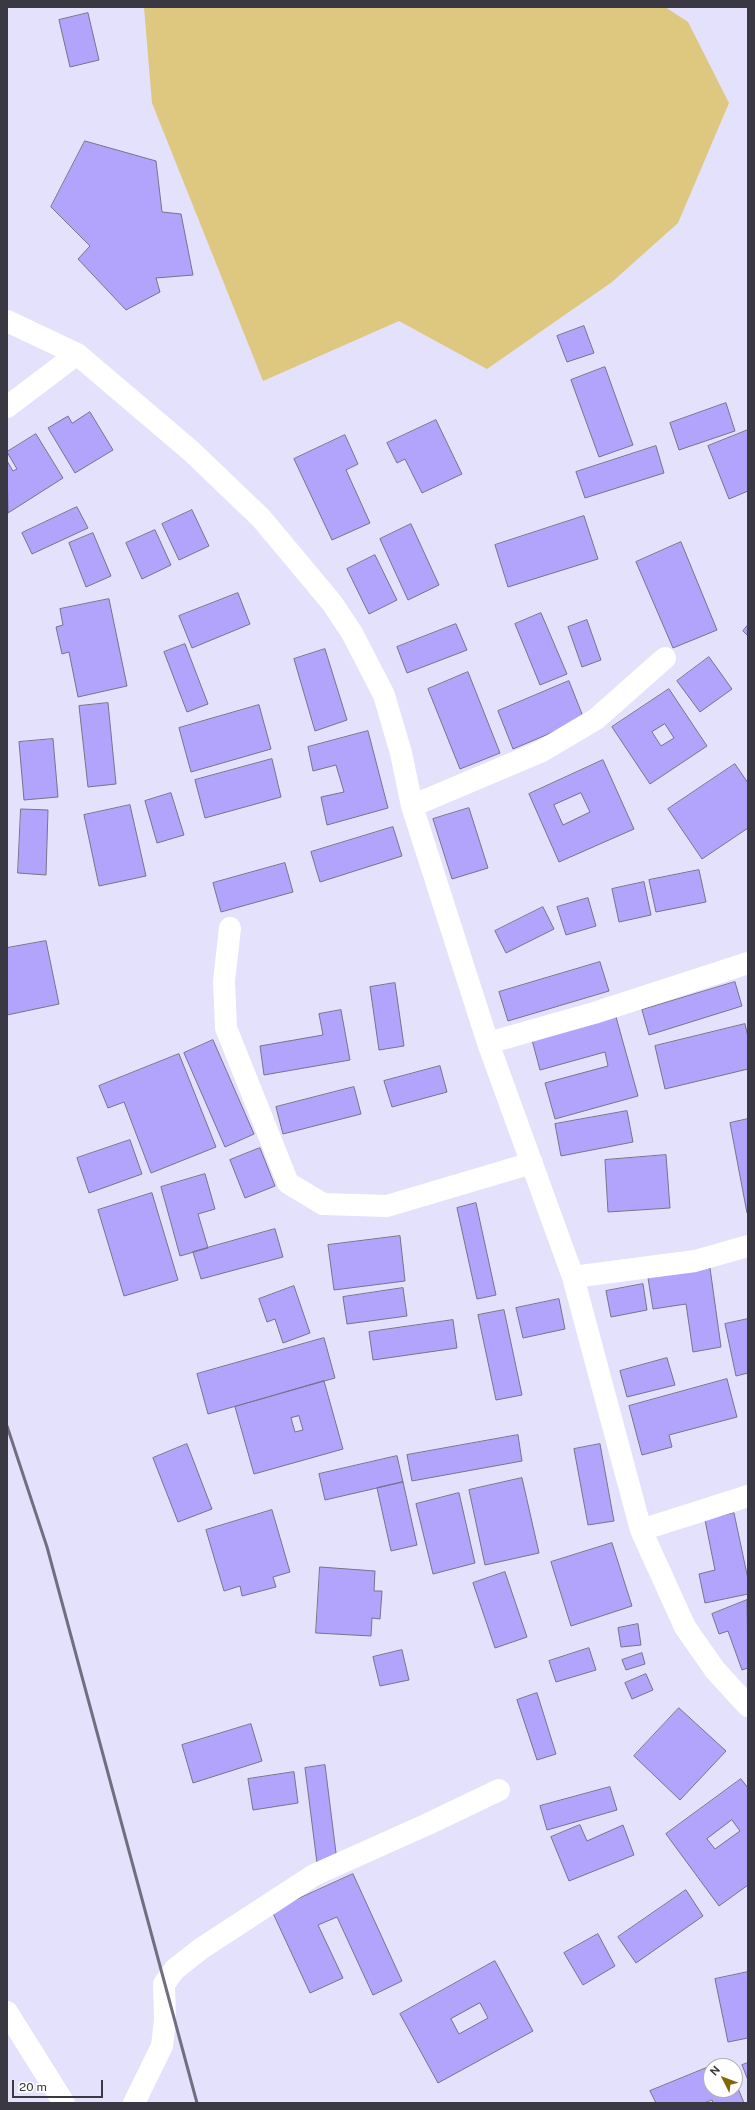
<!DOCTYPE html>
<style>
body{margin:0}
#map{position:relative;width:755px;height:2110px;overflow:hidden;background:#e3e1fb;font-family:"Public Sans",sans-serif}
canvas{display:block}
.frame{position:absolute;inset:0;border:8px solid #393843;pointer-events:none}
.north{position:absolute;left:703px;top:2058px;width:40px;height:40px;box-sizing:border-box;background:#fff;border:1px solid #b0afb4;border-radius:50%;rotate:312deg;font-size:11px;font-weight:700;line-height:16px;text-align:center;color:#393843}
.north::after{content:'';display:block;margin:auto;width:14px;height:18px;background:#826800;clip-path:polygon(50% 0,100% 100%,50% 72%,0 100%)}
.scale{position:absolute;left:12px;top:2080px;width:91px;height:18px;box-sizing:border-box;border:2px solid #393843;border-top:0;padding-left:5px;font-size:12px;line-height:14px;white-space:nowrap;color:#393843;-webkit-text-stroke:3px #fff;paint-order:stroke}
</style>
<div id="map">
<canvas width="755" height="2110"></canvas>
<div class="frame"></div>
<div class="north">N</div>
<div class="scale">20 m</div>
</div>
<script>
const c = document.querySelector('canvas').getContext('2d');
c.lineJoin = 'round';
function paint(path, color) { c.fillStyle = color; c.fill(path, 'evenodd'); }
function stroke(path, color, width, dash) { c.strokeStyle = color; c.lineWidth = width; c.lineCap = dash ? 'butt' : 'round'; c.setLineDash(dash || []); c.stroke(path); }
paint(new Path2D(`
 M144 7H665L688 22 729 103 678 223 612 282 487 369 399 321 263 381 152 103Z`), '#dec77f');
const building = new Path2D(`
 M88 13 99 60 70 67 59 20Z
 M85 141 156 161 162 212 181 214 193 275 156 278 160 292 126 310 78 259 90 246 51 207Z
 M584 326 594 353 567 362 557 336Z
 M605 367 633 445 599 457 571 380Z
 M726 403 735 431 679 450 670 423Z
 M90 412 113 450 75 473 48 428 68 416 72 423Z
 M436 420 462 474 422 493 405 459 397 463 387 443Z
 M748 430V491L729 499 708 446Z
 M36 434 63 478 8 513 7 461 13 471 17 469 7 452Z
 M345 435 358 464 346 470 370 523 332 540 294 459Z
 M656 446 664 473 585 498 576 472Z
 M77 507 88 528 32 554 22 533Z
 M192 510 209 546 179 560 162 524Z
 M584 516 598 559 508 587 495 545Z
 M411 524 439 585 408 600 380 539Z
 M155 530 171 565 142 579 126 543Z
 M93 533 111 576 86 587 69 543Z
 M681 542 717 630 673 648 636 562Z
 M375 555 397 600 369 614 347 569Z
 M238 593 250 624 192 648 179 616Z
 M109 599 127 686 78 697 69 652 62 654 56 627 63 625 60 609Z
 M541 613 567 674 540 685 515 624Z
 M587 620 601 660 582 667 568 627Z
 M456 624 467 650 407 673 397 647Z
 M748 625V636L743 631Z
 M185 644 208 704 187 712 164 652Z
 M325 649 347 720 315 731 294 659Z
 M709 657 732 689 700 712 677 681Z
 M468 672 500 753 460 769 428 689Z
 M569 681 584 719 513 749 498 711Z
 M669 689 707 746 650 784 612 727ZM665 724 674 738 661 746 652 732Z
 M108 703 116 784 88 787 79 706Z
 M259 705 271 749 191 772 179 728Z
 M368 731 388 808 327 825 321 797 344 792 336 765 313 771 308 747Z
 M53 739 58 797 24 800 19 742Z
 M272 759 281 797 205 818 195 780Z
 M603 760 634 829 559 862 529 794ZM581 793 590 812 563 825 554 805Z
 M735 764 748 783V828L702 859 668 809Z
 M171 793 184 835 157 843 145 801Z
 M130 805 146 876 99 886 84 815Z
 M469 808 488 868 452 879 433 819Z
 M21 809 48 810 46 875 18 873Z
 M393 827 402 856 320 882 311 852Z
 M285 863 293 892 221 912 213 883Z
 M699 870 706 902 656 912 649 880Z
 M644 882 651 915 619 922 612 889Z
 M588 898 596 926 566 935 557 907Z
 M543 907 554 929 506 953 495 931Z
 M46 941 59 1004 7 1015V948Z
 M600 962 609 991 508 1021 499 992Z
 M735 982 742 1006 649 1035 642 1010Z
 M395 983 404 1046 379 1050 370 987Z
 M341 1010 350 1060 264 1075 260 1046 323 1035 319 1014Z
 M616 1017 638 1096 555 1119 545 1083 608 1066 605 1052 540 1070 532 1040Z
 M745 1024 748 1037V1069L665 1089 655 1046Z
 M213 1040 254 1134 225 1147 184 1053Z
 M179 1054 216 1147 151 1173 124 1102 108 1108 99 1086Z
 M440 1066 447 1092 392 1107 384 1081Z
 M354 1087 361 1114 283 1134 276 1107Z
 M627 1111 633 1142 561 1156 555 1124Z
 M748 1119V1213H747L730 1123Z
 M130 1140 142 1174 89 1193 77 1158Z
 M260 1148 275 1186 245 1198 230 1160Z
 M666 1155 670 1208 608 1212 605 1160Z
 M205 1174 215 1209 198 1214 208 1248 180 1256 161 1187Z
 M152 1193 178 1280 124 1296 98 1210Z
 M476 1203 496 1295 477 1299 457 1208Z
 M275 1229 283 1257 201 1279 193 1252Z
 M400 1236 405 1281 334 1290 328 1245Z
 M710 1268 721 1347 693 1352 686 1304 653 1309 648 1278Z
 M643 1284 647 1310 611 1317 606 1291Z
 M294 1286 310 1333 283 1343 275 1319 267 1322 259 1299Z
 M403 1288 407 1316 347 1324 343 1297Z
 M559 1299 565 1329 523 1338 516 1308Z
 M504 1310 522 1395 496 1400 478 1315Z
 M748 1319V1373L736 1376 725 1324Z
 M453 1320 457 1348 373 1360 369 1332Z
 M324 1338 335 1378 208 1414 197 1374Z
 M667 1358 675 1385 627 1397 620 1371Z
 M727 1379 737 1417 669 1435 672 1447 642 1455 629 1406Z
 M324 1381 343 1449 254 1474 235 1407ZM299 1416 303 1430 295 1432 291 1418Z
 M518 1435 522 1461 412 1481 407 1455Z
 M187 1444 212 1509 178 1522 153 1458Z
 M600 1444 614 1521 588 1525 574 1449Z
 M397 1456 403 1482 325 1500 319 1474Z
 M522 1478 539 1553 485 1565 469 1490Z
 M403 1482 417 1545 391 1551 377 1488Z
 M459 1493 475 1563 433 1574 416 1504Z
 M272 1510 290 1572 273 1577 276 1587 242 1596 240 1586 224 1591 206 1530Z
 M734 1513 748 1579V1594L705 1603 699 1574 715 1570 705 1520Z
 M612 1543 632 1606 571 1626 551 1562Z
 M320 1567 375 1571 374 1591H382L380 1619 372 1618 371 1636 316 1633Z
 M505 1572 527 1637 495 1648 473 1583Z
 M747 1600 748 1668 742 1670 728 1631 719 1634 712 1614Z
 M638 1624 641 1645 621 1647 618 1628Z
 M589 1648 596 1670 556 1682 549 1661Z
 M402 1650 409 1680 380 1686 373 1657Z
 M642 1653 645 1664 626 1670 622 1660Z
 M646 1674 653 1690 632 1699 625 1683Z
 M537 1693 556 1754 537 1760 517 1700Z
 M679 1708 726 1751 680 1800 634 1756Z
 M251 1724 262 1761 193 1783 182 1745Z
 M325 1765 337 1861 317 1863 305 1768Z
 M294 1772 298 1803 253 1810 248 1779Z
 M741 1779 748 1788V1885L719 1906 666 1834ZM732 1820 740 1831 715 1849 707 1839Z
 M610 1787 617 1810 547 1830 540 1806Z
 M580 1825 587 1841 623 1825 634 1855 569 1881 551 1837Z
 M353 1874 402 1981 373 1995 337 1917 318 1925 343 1978 310 1993 272 1911Z
 M686 1890 703 1916 636 1963 618 1937Z
 M598 1934 615 1966 583 1985 564 1953Z
 M495 1961 533 2031 438 2083 400 2014ZM480 2003 488 2018 459 2034 451 2019Z
 M748 1972V2038L728 2042 715 1979Z
 M726 2060 729 2066H711V2090H735V2081L744 2103H713L712 2100 704 2103H656L650 2091Z
 M748 2063V2080L742 2065Z`);
paint(building, '#b2a4fd');
stroke(building, '#76738b', 1);
stroke(new Path2D(`
 M7 321 77 354 191 451 261 518 332 603 352 633 384 695 401 753 412 806 488 1043 573 1277 641 1530 685 1627 715 1670 748 1706
 M7 407 77 354
 M412 806 542 751 596 719 665 658
 M230 928 224 981 226 1028 288 1183 323 1204 387 1206 532 1163
 M488 1043 594 1013 748 963
 M573 1277 695 1261 748 1246
 M641 1530 748 1496
 M7 2012 64 2103
 M134 2103 162 2046 165 2020 164 1984 175 1969 202 1948 314 1875 428 1824 499 1790`), '#fff', 22);
stroke(new Path2D(`
 M7 1426 47 1547 197 2103`), '#716f7f', 3);
</script>
